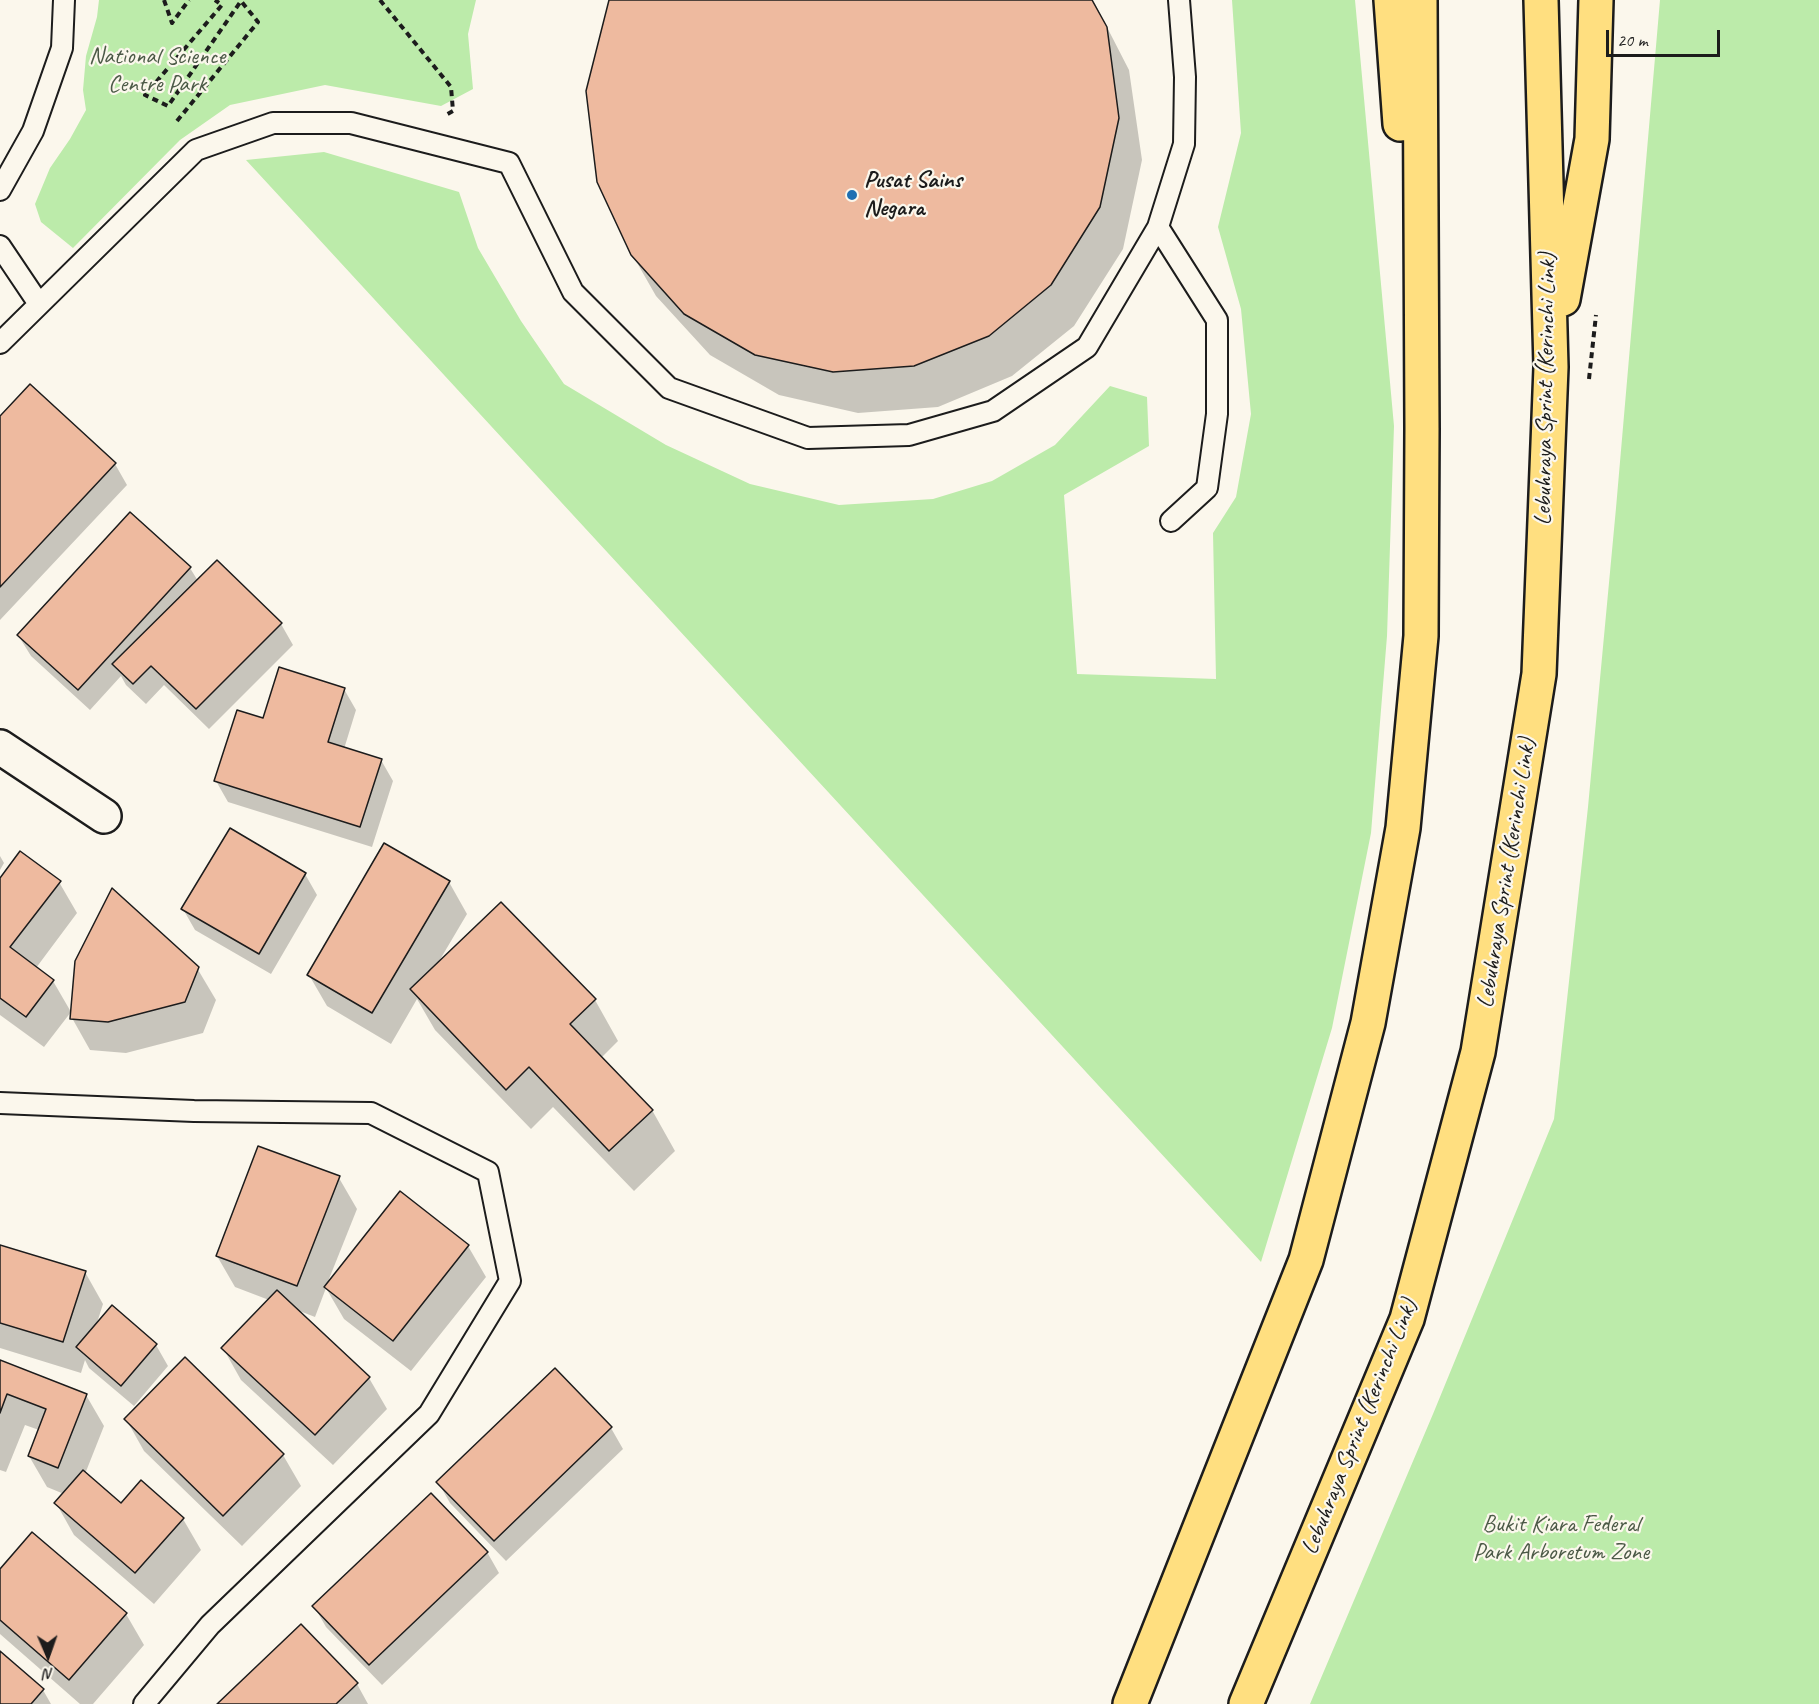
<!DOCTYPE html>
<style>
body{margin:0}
#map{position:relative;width:1819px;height:1704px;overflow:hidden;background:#fbf7ec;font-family:Caveat,sans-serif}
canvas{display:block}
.north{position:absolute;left:18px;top:1626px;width:60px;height:60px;-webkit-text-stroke:4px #fbf7ec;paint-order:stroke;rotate:178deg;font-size:16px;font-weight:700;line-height:24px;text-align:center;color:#1c1c1c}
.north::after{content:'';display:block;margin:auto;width:21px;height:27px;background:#1c1c1c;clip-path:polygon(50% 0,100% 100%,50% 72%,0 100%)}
.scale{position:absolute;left:1606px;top:30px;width:114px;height:27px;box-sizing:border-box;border:3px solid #1c1c1c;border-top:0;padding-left:8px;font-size:18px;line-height:21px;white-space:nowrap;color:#1c1c1c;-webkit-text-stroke:4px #fbf7ec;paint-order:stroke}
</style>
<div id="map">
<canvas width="1819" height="1704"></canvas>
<div class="north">N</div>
<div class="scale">20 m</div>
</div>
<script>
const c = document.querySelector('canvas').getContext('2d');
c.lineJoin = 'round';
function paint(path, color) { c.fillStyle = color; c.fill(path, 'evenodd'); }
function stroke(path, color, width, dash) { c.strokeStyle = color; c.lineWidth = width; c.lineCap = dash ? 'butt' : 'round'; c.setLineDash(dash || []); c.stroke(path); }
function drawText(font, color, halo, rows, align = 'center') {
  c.font = font + ' Caveat,sans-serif'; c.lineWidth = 4.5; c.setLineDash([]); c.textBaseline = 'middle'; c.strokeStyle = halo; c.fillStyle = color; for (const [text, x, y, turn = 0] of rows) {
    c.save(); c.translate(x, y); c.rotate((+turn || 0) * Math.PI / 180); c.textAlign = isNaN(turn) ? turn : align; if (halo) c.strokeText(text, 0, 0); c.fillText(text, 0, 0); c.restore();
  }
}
paint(new Path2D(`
 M99 0H476L468 34 473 89 441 106 325 85 230 105 180 140 73 248 41 222 35 204 50 168 70 139 86 110 83 90 86 56 97 17Z
 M1232 0H1355L1394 426 1387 636 1371 833 1332 1028 1261 1262 246 160 324 152 459 192 478 248 521 321 564 384 666 445 750 484 839 505 933 499 992 481 1055 445 1110 386 1147 397 1149 446 1064 495 1077 674 1216 679 1213 533 1236 497 1251 414 1241 309 1218 227 1241 133Z
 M1660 0H1819V1704H1310L1433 1414 1554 1119 1588 807 1616 508Z`), '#bcebaa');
paint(new Path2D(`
 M611 0H1093L1129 70 1142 160 1123 249 1074 326 1012 376 938 407 858 413 779 395 710 355 656 296 632 254Z
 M30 386 115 464 127 485 0 620V418Z
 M190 568 198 581 281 624 293 645 209 729 164 685 146 704 126 685 121 676 90 710 31 656 18 635Z
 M344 689 356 710 344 749 381 760 393 781 372 847 228 802 216 781 264 719Z
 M0 856 4 863 0 870Z
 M305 874 317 895 271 974 195 930 183 909Z
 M0 880 59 882 77 913 36 968 53 981 71 1012 44 1047 0 1015Z
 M449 882 467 914 438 963 595 1000 618 1041 601 1058 652 1110 675 1151 634 1191 553 1107 531 1129 435 1030 417 999 391 1044 327 1006 309 975Z
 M197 968 216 1000 203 1033 126 1053 90 1050 72 1018Z
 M339 1178 357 1209 327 1284 468 1246 486 1277 411 1371 344 1319 326 1288 315 1317 297 1310 369 1378 387 1409 333 1465 241 1380 223 1348 269 1300 235 1287 217 1256Z
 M0 1246 85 1272 103 1304 96 1326 156 1345 168 1366 134 1406 89 1368 85 1360 81 1373 0 1348Z
 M0 1362 86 1395 104 1426 85 1474 121 1506 183 1519 201 1550 154 1604 74 1535 56 1503 64 1494 47 1487 29 1456 39 1430 25 1425 6 1472 0 1470Z
 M555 1370 611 1428 623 1449 506 1561 450 1503 438 1482Z
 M126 1419 283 1455 301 1486 242 1546 144 1451Z
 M487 1552 499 1573 382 1685 326 1627 314 1606Z
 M0 1571 126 1614 144 1645 93 1704H80L0 1634Z
 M0 1653 43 1690 51 1704H0Z
 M357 1684 368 1704H219Z`), '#0003');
const building = new Path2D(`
 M609 0H1092L1107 27 1119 118 1100 207 1051 285 989 336 914 366 833 372 755 355 684 314 631 255 597 182 586 91Z
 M30 384 116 463 0 587V416Z
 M130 512 191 567 78 690 17 635Z
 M217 560 282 623 196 709 151 666 133 684 112 664Z
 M279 667 345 688 328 742 382 759 360 827 214 781 237 710 263 718Z
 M230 828 306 873 259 954 181 909Z
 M384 843 450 881 372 1013 307 975Z
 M20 851 61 881 10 947 54 980 26 1017 0 998V878Z
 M112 888 199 967 185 1002 108 1022 70 1019 75 961Z
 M501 902 596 999 570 1024 653 1110 609 1151 529 1067 506 1090 410 989Z
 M258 1146 340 1176 297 1286 216 1256Z
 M400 1191 469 1245 393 1341 324 1287Z
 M0 1245 86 1271 63 1342 0 1323Z
 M277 1290 370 1377 315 1435 221 1348Z
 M112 1305 157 1344 121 1386 76 1347Z
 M185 1357 284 1454 223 1516 124 1419Z
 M0 1360 87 1394 58 1468 28 1456 46 1409 7 1394 0 1413Z
 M555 1368 612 1427 494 1541 436 1482Z
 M83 1470 121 1503 141 1480 184 1518 135 1573 54 1503Z
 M431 1493 488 1552 369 1665 312 1606Z
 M32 1532 127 1613 69 1680 0 1620V1569Z
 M301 1624 358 1683 336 1704H217Z
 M0 1651 44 1689 31 1704H0Z`);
paint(building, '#eeba9f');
stroke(building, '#1c1c1c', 1.5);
const service = new Path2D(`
 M0 190 33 131 62 48 64 0
 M1158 227 1217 320V414L1207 488 1171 521
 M0 246 39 304
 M0 343 196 150 273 123H351L509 163 573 292 669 388 808 438 909 435 993 411 1087 347 1158 227 1184 144 1185 77 1179 0
 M0 1103 194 1111 371 1113 488 1172 510 1281 429 1414 210 1625 144 1704`);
const minor = new Path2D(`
 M0 747 104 816`);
const motorway = new Path2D(`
 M1391 0 1400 124
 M1563 299 1592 139 1596 0
 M1130 1704 1306 1260 1368 1023 1403 828 1421 636 1422 428 1420 0
 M1246 1704 1407 1319 1478 1052 1539 674 1551 367 1541 0`);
stroke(service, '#1c1c1c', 24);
stroke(minor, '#1c1c1c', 38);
stroke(motorway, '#1c1c1c', 38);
stroke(new Path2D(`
 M164 0 172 23 189 0
 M380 0 451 87 453 111 444 116
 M177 121 258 22 241 1 168 106 145 95 222 5 215 0
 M1589 379 1596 315`), '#1c1c1c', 4, [6, 4.5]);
stroke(service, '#fbf7ec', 20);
stroke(minor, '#fbf7ec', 33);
stroke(motorway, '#ffdf80', 33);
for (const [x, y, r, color] of [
 [852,195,6,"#1f6fb2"]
]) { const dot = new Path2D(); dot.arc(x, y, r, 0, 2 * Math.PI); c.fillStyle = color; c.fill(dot); stroke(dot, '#fbf7ec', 2); }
drawText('24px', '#4c5a47', '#fbf7ec', [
 ["National Science",157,57],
 ["Centre Park",157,85],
 ["Bukit Kiara Federal",1561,1525],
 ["Park Arboretum Zone",1561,1553]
]);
drawText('bold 24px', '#1c1c1c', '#fbf7ec', [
 ["Pusat Sains",864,181],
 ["Negara",864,209]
], 'left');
drawText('24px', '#1c1c1c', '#fbf7ec', [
 ["Lebuhraya Sprint (Kerinchi Link)",1546,389,-89],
 ["Lebuhraya Sprint (Kerinchi Link)",1507,873,-81],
 ["Lebuhraya Sprint (Kerinchi Link)",1360,1427,-68]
]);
</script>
